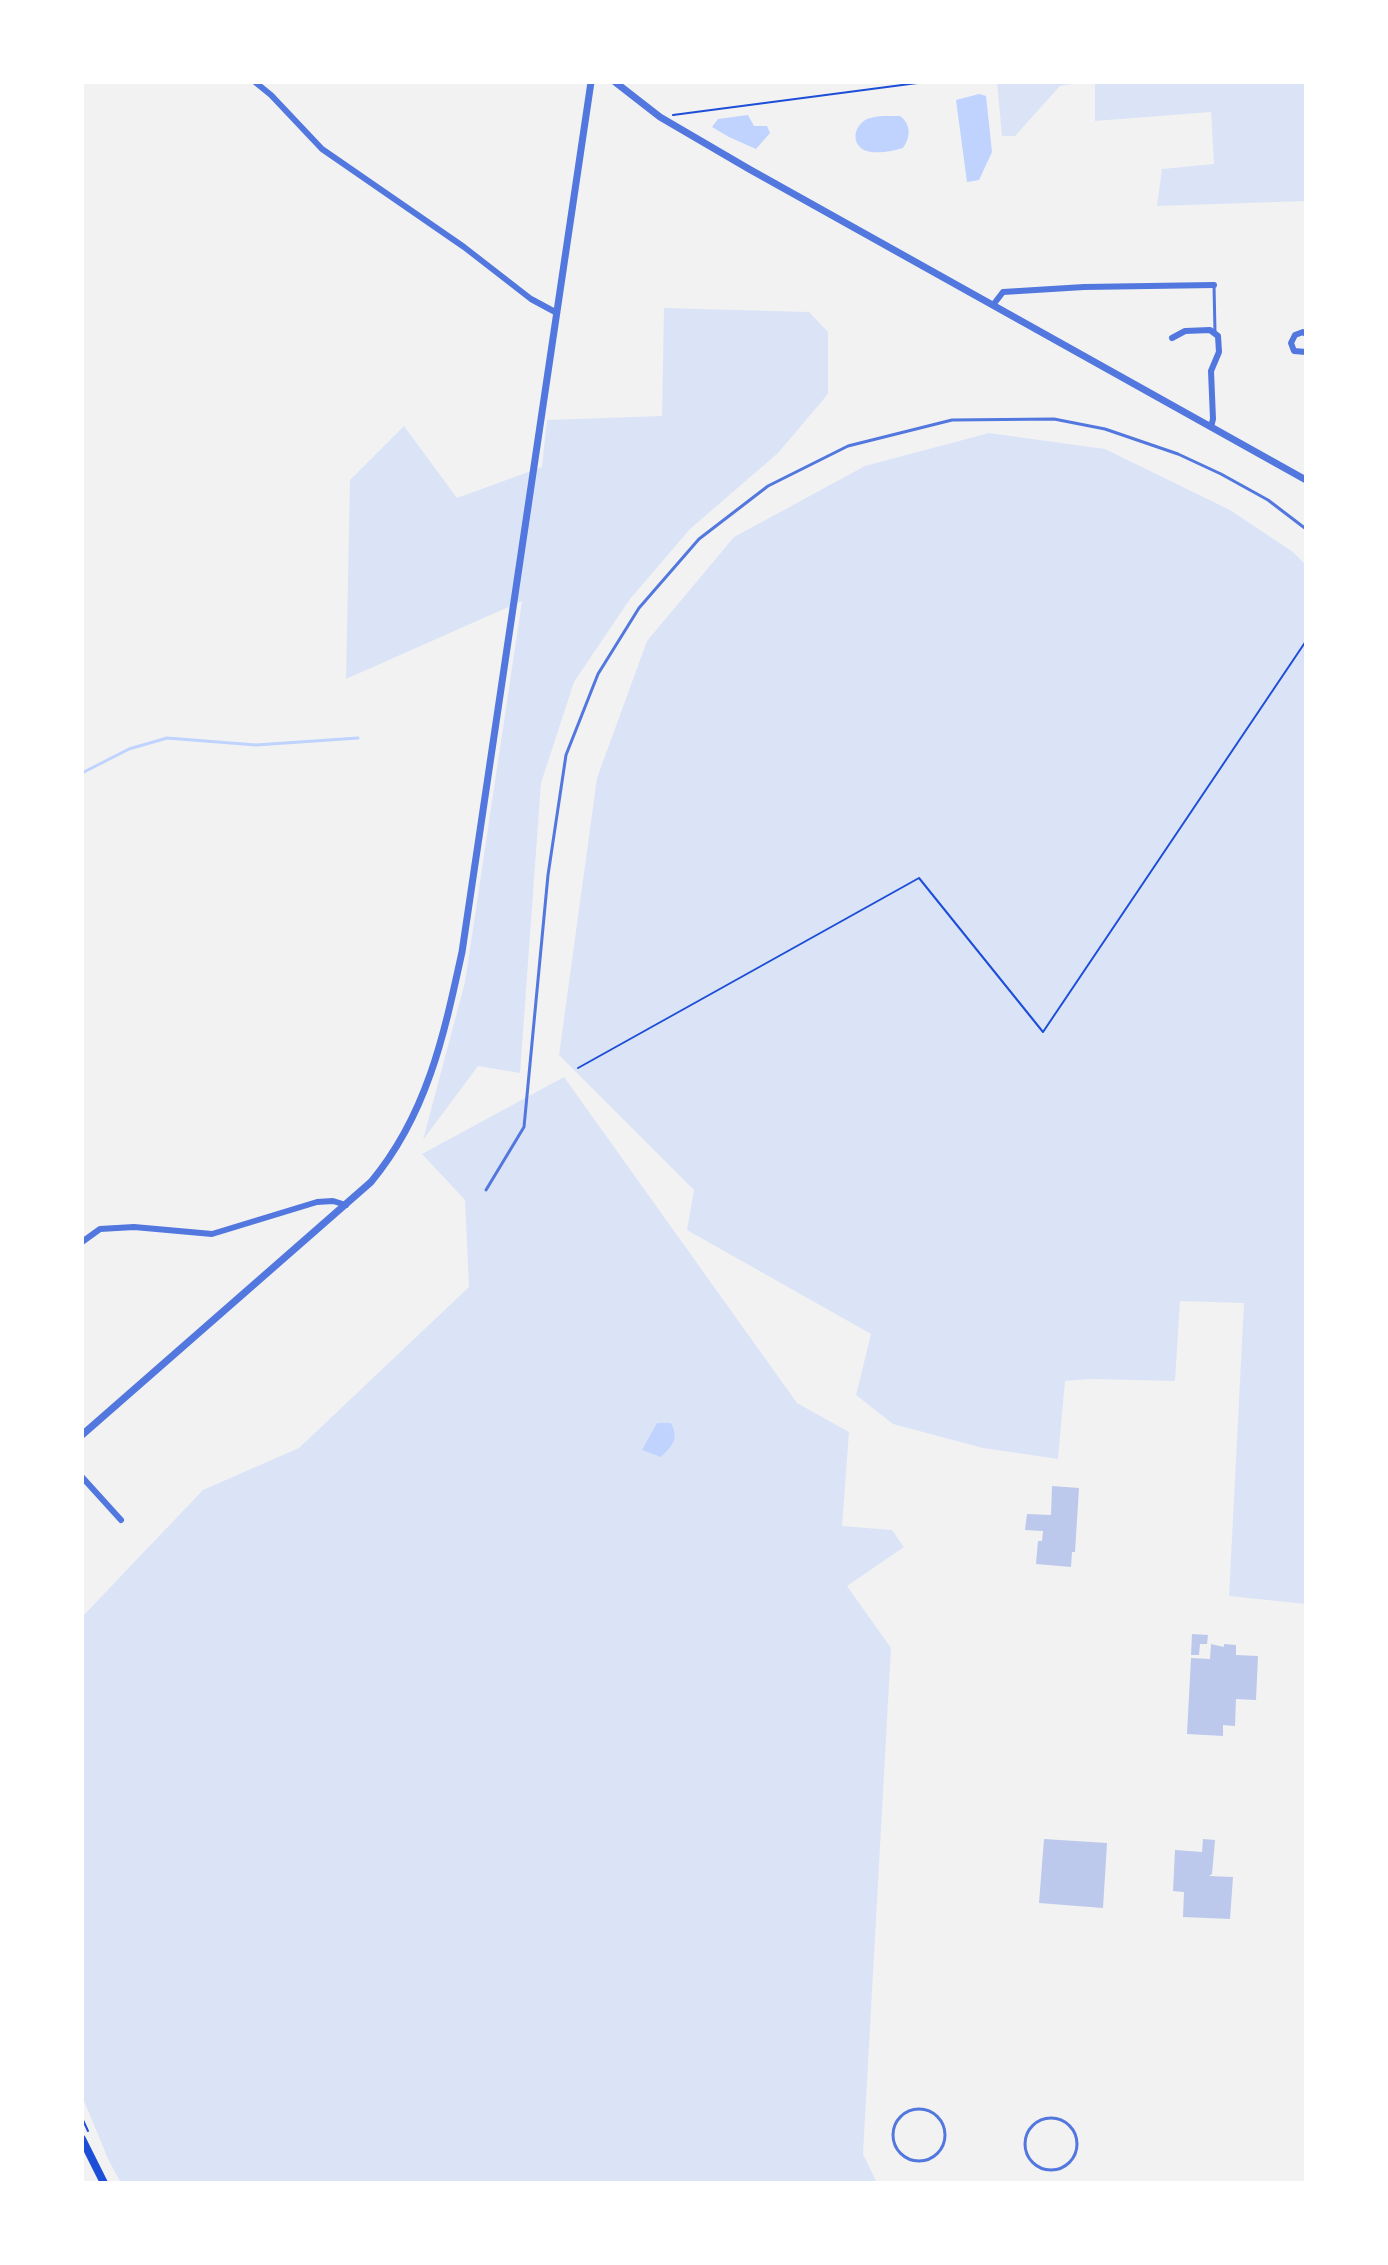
<!DOCTYPE html>
<style>
body{margin:0}
#map{position:relative;width:1388px;height:2265px;overflow:hidden;background:#f2f2f2;font-family:"Times New Roman",serif}
canvas{display:block}
.frame{position:absolute;inset:0;border:84px solid #fff;pointer-events:none}
</style>
<div id="map">
<canvas width="1388" height="2265"></canvas>
<div class="frame"></div>
</div>
<script>
const c = document.querySelector('canvas').getContext('2d');
c.lineJoin = 'round';
function paint(path, color) { c.fillStyle = color; c.fill(path, 'evenodd'); }
function stroke(path, color, width, dash) { c.strokeStyle = color; c.lineWidth = width; c.lineCap = dash ? 'butt' : 'round'; c.setLineDash(dash || []); c.stroke(path); }
paint(new Path2D(`
 M997 82H1084L1060 86 1015 136H1002Z
 M1095 82H1306V201L1157 206 1162 169 1214 164 1211 112 1095 121Z
 M664 308 809 312 828 332V394L778 453 690 529 630 599 574 682 541 783 520 1073 478 1066 423 1140 465 982 522 601 346 679 350 480 404 426 457 498 542 467 547 420 662 416Z
 M989 433 1105 449 1230 510 1293 552 1306 565V1604L1229 1596 1244 1303 1180 1301 1175 1381 1091 1379 1065 1381 1058 1459 983 1448 893 1424 856 1395 871 1334 687 1230 694 1190 559 1055 597 778 647 641 734 537 865 466Z
 M564 1077 797 1403 849 1432 842 1526 892 1530 904 1547 847 1586 891 1648 863 2154 877 2183H121L109 2161 82 2096V1617L203 1490 299 1448 469 1287 465 1200 422 1154Z`), '#dbe4f7');
paint(new Path2D(`
 M979 94 986 96 992 152 979 180 967 182 956 100Z
 M748 115 754 126H767L770 133 756 149 729 137 712 127 718 119Z
 M900 116C911 124 911 137 903 148 893 151 874 155 864 150 850 142 855 125 867 119 877 115 890 116 900 116Z
 M657 1423H671C679 1439 673 1445 661 1457L642 1450Z`), '#bfd3fe');
stroke(new Path2D(`
 M82 773 129 749 167 738 256 745 358 738`), '#bfd3fe', 3);
paint(new Path2D(`
 M1052 1486 1079 1488 1075 1552H1072L1071 1567 1036 1564 1038 1541H1042L1043 1531 1025 1530 1027 1514 1051 1515Z
 M1192 1634 1208 1635 1207 1644H1200L1199 1655H1191Z
 M1211 1644 1224 1647V1644L1236 1645V1655L1258 1656 1256 1700 1236 1699 1235 1726 1223 1725V1736L1187 1734 1191 1658 1210 1659Z
 M1044 1839 1107 1843 1103 1908 1039 1903Z
 M1203 1839 1215 1840 1212 1874 1209 1876 1233 1877 1230 1919 1183 1917 1184 1892 1173 1891 1175 1850 1202 1852Z`), '#bdc9ec');
stroke(new Path2D(`
 M673 115 925 82
 M578 1068 919 878 1043 1032 1306 641
 M82 2118 88 2131`), '#1d4ed8', 2);
stroke(new Path2D(`
 M1214 285 1215 332
 M486 1190 524 1127 548 875 566 755 598 674 639 608 699 539 768 486 848 446 952 420 1054 419 1105 429 1178 454 1221 474 1268 500 1306 529
 M893 2135a26 26 0 1 1 52 0a26 26 0 1 1-52 0Z
 M1025 2144a26 26 0 1 1 52 0a26 26 0 1 1-52 0Z`), '#5277de', 3);
stroke(new Path2D(`
 M255 82 271 95 322 149 464 247 531 299 557 313
 M993 305 1003 292 1084 287 1214 285
 M1306 334 1303 332 1295 335 1291 343 1294 351 1306 352
 M1172 338 1185 331 1210 330 1218 336 1219 352 1211 371 1213 419 1211 427
 M82 1242 100 1229 134 1227 212 1234 317 1202 333 1201 346 1205
 M82 1477 121 1520`), '#5277de', 6);
stroke(new Path2D(`
 M615 82 660 117 749 169 1306 480
 M82 1435 371 1182C427 1115 444 1035 462 952L591 82`), '#5277de', 7);
stroke(new Path2D(`
 M82 2139 104 2183`), '#1d4ed8', 8);
</script>
